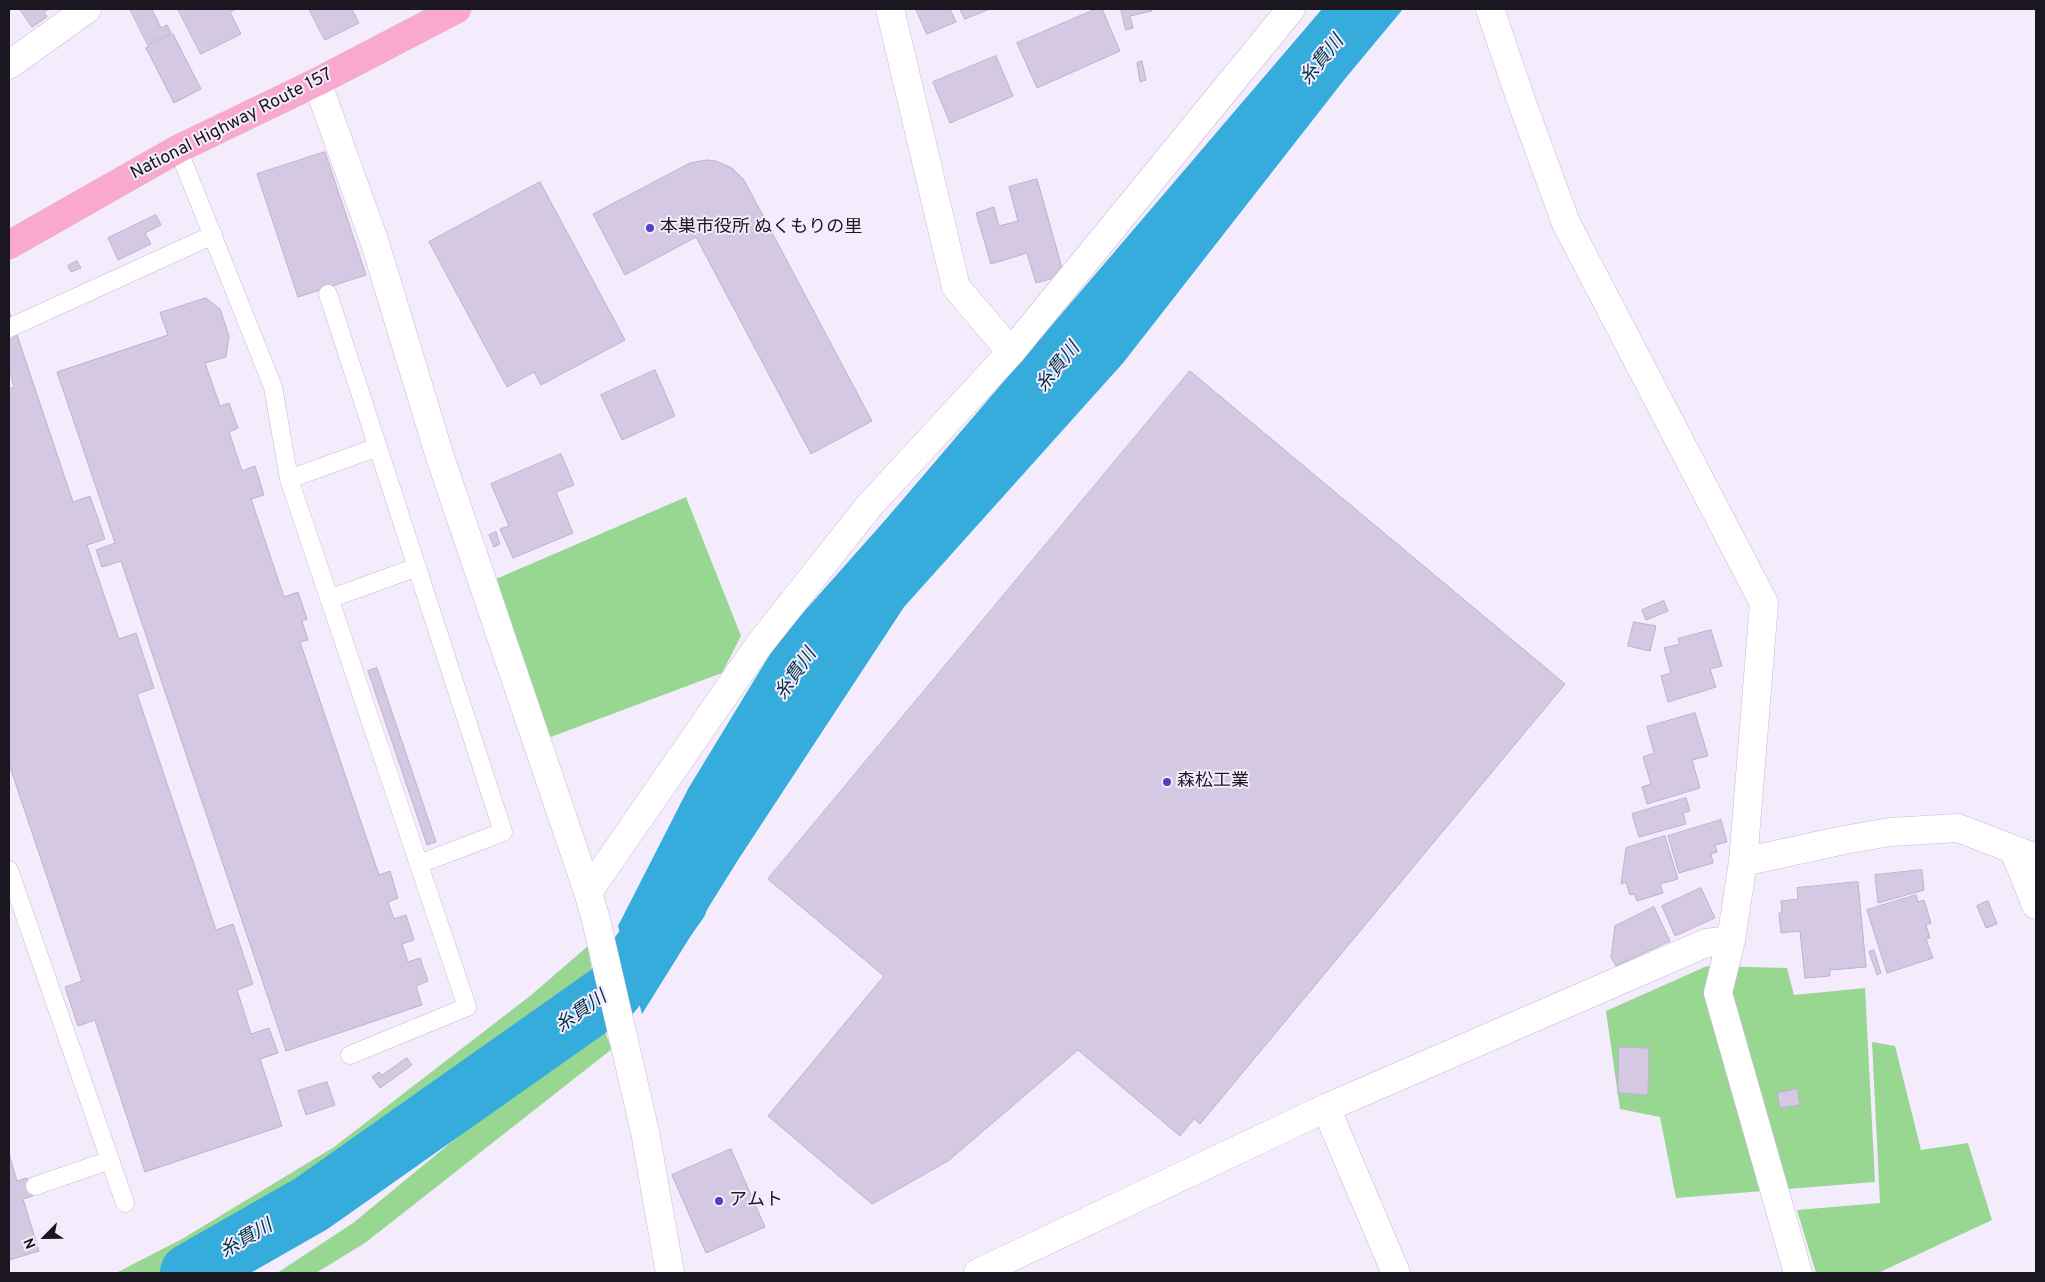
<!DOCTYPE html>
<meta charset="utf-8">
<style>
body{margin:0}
#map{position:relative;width:2045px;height:1282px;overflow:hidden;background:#f4ecfd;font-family:Overpass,sans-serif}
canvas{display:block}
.frame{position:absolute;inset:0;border:10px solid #1b1720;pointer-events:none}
.north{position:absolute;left:20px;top:1212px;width:50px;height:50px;-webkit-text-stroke:4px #f4ecfd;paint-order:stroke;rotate:247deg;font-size:14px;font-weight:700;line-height:20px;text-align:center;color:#1b1720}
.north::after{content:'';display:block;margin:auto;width:18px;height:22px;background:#1b1720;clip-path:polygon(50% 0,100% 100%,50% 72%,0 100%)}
</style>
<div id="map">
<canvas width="2045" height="1282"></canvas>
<div class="frame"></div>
<div class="north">N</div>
</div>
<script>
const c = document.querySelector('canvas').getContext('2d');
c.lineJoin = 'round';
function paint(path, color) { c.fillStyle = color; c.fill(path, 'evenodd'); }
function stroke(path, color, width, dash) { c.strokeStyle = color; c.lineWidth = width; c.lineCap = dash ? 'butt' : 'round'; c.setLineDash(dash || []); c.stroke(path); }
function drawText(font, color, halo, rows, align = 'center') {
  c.font = font + ' Overpass,"Noto Sans JP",sans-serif'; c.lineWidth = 4; c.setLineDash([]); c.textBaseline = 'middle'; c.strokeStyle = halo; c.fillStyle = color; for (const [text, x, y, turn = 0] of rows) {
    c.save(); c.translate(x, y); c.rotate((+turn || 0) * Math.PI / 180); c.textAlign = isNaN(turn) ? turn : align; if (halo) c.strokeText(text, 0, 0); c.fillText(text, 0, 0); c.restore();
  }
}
paint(new Path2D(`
 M686 497 741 636 722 673 548 738 496 579Z
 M588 946 592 971 473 1070 334 1172 172 1273H116L182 1239 334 1147 530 996Z
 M1707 966 1787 968 1794 995 1865 988 1875 1182 1676 1198 1660 1117 1620 1109 1606 1011Z
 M600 1020 612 1049 365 1243 316 1273H277L353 1223Z
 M1872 1042 1895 1046 1921 1150 1968 1143 1992 1220 1878 1273H1816L1797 1210 1880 1203Z`), '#98d791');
paint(new Path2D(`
 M1322 9H1403L1344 80 1123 363 904 607 738 860 642 1014 618 926 688 789 778 641 887 518Z`), '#35acdb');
stroke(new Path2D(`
 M190 1273 311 1204 613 991 678 902`), '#35acdb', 60);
const building = new Path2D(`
 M20 9H49L44 12 47 17 32 27Z
 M130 9H152L161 28 167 25 171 33 148 45Z
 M178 9H236L230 12 241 34 201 54Z
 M309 9H352L359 23 325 40Z
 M916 9H950L956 22 927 34Z
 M960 9H990L965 19Z
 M1096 9H1102L1120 51 1037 88 1017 43Z
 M1121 9H1152V11L1130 16 1133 28 1126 30Z
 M173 34 201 89 174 103 146 48Z
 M996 56 1013 96 950 123 933 82Z
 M1142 61 1146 80 1140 82 1137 63Z
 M325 152 366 275 298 297 257 174Z
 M707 160 716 161 732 168 744 180 872 421 811 454 696 237 625 275 593 214 690 163Z
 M1037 179 1064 275 1036 283 1027 253 991 264 976 213 994 207 999 226 1018 221 1009 187Z
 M540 182 625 340 541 385 534 372 507 387 429 242Z
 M156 215 161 225 145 233 151 244 118 260 108 238Z
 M77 261 81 268 71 272 68 266Z
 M206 298 220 309 229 336 226 357 205 363 220 406 229 403 238 428 229 432 242 471 255 466 264 495 251 499 284 597 298 592 307 619 302 621 308 640 300 642 379 875 390 871 398 898 388 902 394 919 406 915 414 940 402 944 408 962 420 958 428 981 416 986 422 1005 286 1051 121 561 102 567 96 550 115 543 57 372 168 335 160 313Z
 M10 314 73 502 90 496 105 539 87 545 119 639 136 633 154 688 137 694 216 930 233 924 253 984 237 990 251 1034 269 1028 278 1053 260 1059 282 1126 145 1172 95 1020 78 1026 65 987 82 981 9 764V389L14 387 9 370Z
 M655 370 675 416 622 440 601 395Z
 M1190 371 1565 684 1200 1124 1194 1119 1180 1136 1078 1050 948 1161 872 1204 768 1116 884 976 768 879Z
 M561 454 574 485 556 492 573 533 513 558 500 529 509 526 491 484Z
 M496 532 500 544 494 547 489 535Z
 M1664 601 1668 611 1646 620 1642 610Z
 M1634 622 1656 626 1650 651 1628 646Z
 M1711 630 1722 666 1710 669 1716 687 1668 702 1661 676 1671 673 1664 648 1680 644 1678 639Z
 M377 668 436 842 427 845 368 671Z
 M1695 713 1708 756 1692 760 1700 788 1647 804 1642 787 1651 784 1643 757 1654 753 1647 727Z
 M1686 798 1690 811 1683 813 1686 824 1639 837 1632 814Z
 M1721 820 1727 842 1715 845 1717 852 1711 854 1713 863 1679 873 1668 836Z
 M1665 836 1678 879 1660 884 1663 893 1637 901 1634 894 1630 895 1626 882 1621 884 1626 848Z
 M1922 870 1924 890 1878 903 1875 875Z
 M1858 882 1866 967 1830 970V976L1805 978 1800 931 1781 933 1779 913H1782L1781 901 1798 899 1797 888Z
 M1701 888 1715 918 1675 936 1662 906Z
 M1916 895 1918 902 1924 900 1931 923 1926 925 1930 938 1926 939 1933 958 1887 973 1867 910Z
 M1988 901 1997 924 1986 928 1977 906Z
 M1654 907 1670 941 1616 966 1611 957 1615 926Z
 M1874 950 1881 973 1877 975 1869 952Z
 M1619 1047 1649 1048 1648 1095 1618 1093Z
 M407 1058 412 1065 380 1088 372 1077 379 1072 382 1075Z
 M327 1082 335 1105 306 1115 298 1091Z
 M1797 1089 1800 1105 1780 1108 1777 1093Z
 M731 1149 765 1227 706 1253 672 1175Z
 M9 1154 17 1181 27 1178 33 1196 23 1199 39 1251 9 1260Z`);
paint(building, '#d4c8e3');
stroke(building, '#bdb1cc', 1);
const lane = new Path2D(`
 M178 149 273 387 289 479 467 1007 350 1055
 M328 294 503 832 419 864
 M9 328 213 235
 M289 479 378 447
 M329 599 417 567
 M9 870 125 1203
 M35 1186 110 1160`);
const street = new Path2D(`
 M890 9 956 287 1011 352
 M1490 9 1521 100 1566 223 1764 603 1743 862 1731 940 1718 993 1798 1273
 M9 65 87 9
 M317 82 374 240 440 457 588 892 596 920 645 1132 670 1273
 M2014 850 2036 905
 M1743 862 1844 840 1890 832 1958 828 2036 858
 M588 892 759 645 869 506 1011 352 1291 9
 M1326 1108 1396 1273
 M978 1273 1326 1108 1706 943 1731 940`);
const highway = new Path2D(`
 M9 245 178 149 317 82 457 9`);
stroke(lane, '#c7bbd6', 19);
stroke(street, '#c7bbd6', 29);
stroke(highway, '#d6d5d7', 29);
stroke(lane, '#fff', 18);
stroke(street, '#fff', 28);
stroke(highway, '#f9a9cd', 28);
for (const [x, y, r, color] of [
 [650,228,5,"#5043bb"],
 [1167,782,5,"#5043bb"],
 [719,1201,5,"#5043bb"]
]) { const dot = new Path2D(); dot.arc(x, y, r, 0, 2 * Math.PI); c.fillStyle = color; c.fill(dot); stroke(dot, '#f4ecfd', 2); }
drawText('18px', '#1b1720', '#f4ecfd', [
 ["National Highway Route 157",232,125,-27]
]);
drawText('18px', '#1b1720', '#f4ecfd', [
 ["本巣市役所 ぬくもりの里",660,228],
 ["森松工業",1177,782],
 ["アムト",729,1201]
], 'left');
drawText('italic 19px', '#003346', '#f4ecfd', [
 ["糸貫川",1323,61,-51],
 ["糸貫川",1059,368,-51],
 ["糸貫川",797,675,-55],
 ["糸貫川",582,1013,-35],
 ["糸貫川",247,1240,-30]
]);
</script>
